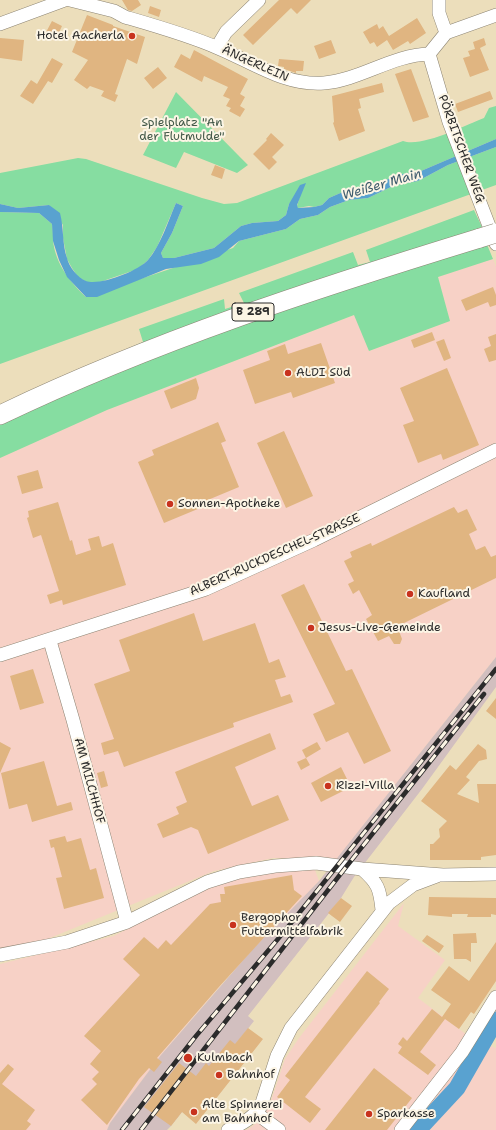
<!DOCTYPE html>
<meta charset="utf-8">
<style>
body{margin:0}
canvas{display:block;background:#ecdebb}
</style>
<canvas width="496" height="1130"></canvas>
<script>
const c = document.querySelector('canvas').getContext('2d');
c.lineJoin = 'round';
function paint(path, color) { c.fillStyle = color; c.fill(path, 'evenodd'); }
function stroke(path, color, width, dash) { c.strokeStyle = color; c.lineWidth = width; c.lineCap = dash ? 'butt' : 'round'; c.setLineDash(dash || []); c.stroke(path); }
function drawText(font, color, halo, rows, align = 'center') {
  c.font = font + ' "Shantell Sans",sans-serif'; c.lineWidth = 4; c.setLineDash([]); c.textBaseline = 'middle'; c.strokeStyle = halo; c.fillStyle = color; for (const [text, x, y, turn = 0] of rows) {
    c.save(); c.translate(x, y); c.rotate((+turn || 0) * Math.PI / 180); c.textAlign = isNaN(turn) ? turn : align; if (halo) c.strokeText(text, 0, 0); c.fillText(text, 0, 0); c.restore();
  }
}
paint(new Path2D(`
 M493 259 496 267V657L336 860 273 858 214 871 35 944 0 948V458L107 410 355 315 369 351 450 321 438 277Z
 M315 870 319 881 227 978 161 1055 110 1123 107 1130H0V964L114 936 203 889 263 871Z
 M404 903 398 926 445 960 418 998 475 1041 496 1048V1130H247L257 1123 269 1107 285 1059 299 1038Z`), '#f7d1c6');
paint(new Path2D(`
 M496 657V687L422 789 354 877 341 898 248 1016 254 1021 171 1126 167 1130H107L110 1123 161 1055 252 950 319 881Z`), '#d2bfbf');
paint(new Path2D(`
 M176 92 238 155 248 165 237 173 184 152 176 168 143 155Z
 M496 106V139L421 171 397 175 372 187 360 191H345L329 198 322 205 314 207 309 206 298 208 297 206 300 196 289 204 286 215 278 221 252 223 241 226 214 248 174 258H163L161 253 172 233 183 206 176 203 157 247 148 260 138 269 100 282H87L78 277 72 268 67 259 63 238V225L49 205 18 208 0 204V173L78 158 86 159 202 198 224 204 237 203 403 141C421 148 466 125 484 118L489 108Z
 M496 147V185L0 364V212L39 213 52 224C53 230 53 235 53 240 55 263 70 282 86 297L233 248 239 241 286 229 300 219 318 215 330 207 349 200 368 198 395 185 418 181 448 165Z
 M474 210 482 227 0 405 143 342 139 329 224 299 225 309 244 303 239 293 353 252 358 265 370 262 366 250Z
 M486 242 493 259 438 277 450 321 369 351 354 315 107 410 0 458V423L183 343Z`), '#86dda1');
paint(new Path2D(`
 M496 139V147L448 165 418 181 395 185 368 198 349 200 330 207 318 215 300 219 286 229 239 241 219 257 201 264 166 269 97 297H86L67 277 59 260 53 241 52 224 39 213 0 212V204L18 208 49 205 60 213C64 228 62 244 67 258 69 267 78 278 86 281 100 286 138 271 148 260 161 245 168 221 176 203L183 206 172 233 161 253 163 258H174L214 248 241 226 252 223 278 221 286 215 289 204 300 185 306 183 297 205 298 208 314 207 322 205 329 198 345 191H360L372 187 397 175 421 171Z`), '#59a2d0');
stroke(new Path2D(`
 M418 1130 457 1088 496 1020`), '#59a2d0', 17);
paint(new Path2D(`
 M122 0H138L141 5 132 11 128 10Z
 M279 0H311L297 14 291 8 253 45 243 35Z
 M150 6 161 10 159 17 148 13Z
 M87 15 113 25V26L145 37 137 64 127 59 115 94 118 95 115 102 101 96 104 91 90 86 87 89 74 80 88 60 72 52Z
 M417 18 426 33 410 44 408 41 393 50 387 40 377 47 374 42 370 44 363 32 377 24 379 29 383 26 389 36Z
 M52 21 62 26 55 41 44 36Z
 M0 38 24 40 22 61 0 58Z
 M484 38 486 45 480 48 489 70 470 77 463 58 470 56 468 51 475 49 473 42Z
 M331 40 336 53 319 59 314 46Z
 M194 50 248 79 240 94 245 97 240 106 245 109 240 117 229 111 231 108 226 106 230 99 223 96 228 87 204 76 202 82 174 67 181 54 190 59Z
 M52 58 63 64 52 83 48 81 33 104 20 96 31 80 37 84Z
 M279 59 304 61 303 71H296V73L284 69V67L278 66Z
 M158 67 167 78 153 89 144 78Z
 M411 69 429 117 413 122 395 74Z
 M382 83 384 92 359 99 361 108 358 109 365 131 339 141 333 123 334 122 332 96Z
 M490 91 493 99 458 112 455 104Z
 M271 133 284 145 272 157 277 162 269 170 253 154 267 140 266 139Z
 M215 165 225 169 222 179 211 175Z
 M493 287 496 295V305L490 307 488 302 466 311 461 300Z
 M432 332 435 340 414 348 411 340Z
 M496 334V360L489 362 484 349 491 346 488 337Z
 M444 339 451 358 444 361 436 342Z
 M321 343 335 383 293 398 291 392 255 404 243 370 270 360 267 351 285 344 288 354Z
 M447 368 479 445 443 460 441 454 418 463 403 425 414 421 400 388Z
 M196 378 199 388 196 399 171 409 164 391Z
 M218 422 226 441 221 443 239 487 203 502 205 506 164 523 138 462 154 455 152 450Z
 M284 431 313 496 286 508 257 443Z
 M38 470 43 488 22 494 17 476Z
 M58 502 70 541 72 540 76 555 91 550 88 539 99 536 102 547 113 543 126 585 63 605 62 600 50 604 47 595 59 591 41 535 33 538 27 518 29 517 28 511Z
 M454 507 458 513 467 509 477 530 469 534 476 550 485 546 491 557 496 555V578L402 624 404 628 399 631 402 639 400 644H394L389 636 378 641 366 619 372 615 359 590 353 594 348 584 354 581 344 561 352 557 350 552 371 543 372 546Z
 M304 584 346 671 352 669 391 751 364 764 348 732 326 742 313 714 335 704 281 595Z
 M194 613 203 641 255 623 269 663 279 659 286 677 275 680 281 697 290 694 293 702 233 723 234 727 124 767 118 751 104 755 101 743 114 739 94 684 130 671 119 640Z
 M33 669 44 703 20 710 10 676Z
 M496 698V719L486 711Z
 M270 733 276 749 235 767 252 806 278 795 289 820 208 854 198 830 191 827 163 838 157 824 179 814 176 807 187 802 175 772Z
 M0 742 11 748 0 773Z
 M317 742 321 749 306 758 302 750Z
 M478 744 486 750 487 759 479 761 466 777 470 780 457 794 479 803 477 784H496V855L481 857V860H430V844H433L440 837 439 829 447 821 421 801 450 765 456 770Z
 M306 758 310 765 301 770 297 762Z
 M44 761 57 806 71 802 73 810 32 822 27 804 9 809 1 773Z
 M341 767 347 779 341 782 345 790 321 802 311 783Z
 M104 771 108 786 101 788 97 773Z
 M65 836 67 842 81 838 90 870 96 868 104 898 64 909 56 878 62 877 54 847 51 848 49 840Z
 M292 875 294 890 302 896 218 988 157 1058 162 1062 154 1072 149 1068 139 1079 107 1125 81 1100 97 1084 92 1079 99 1072 90 1064 101 1051 84 1036 140 975 123 959 144 937 158 949 166 940 171 945 210 904 221 902 220 894H225L224 887Z
 M429 897 496 898V915L491 914V917H467L468 914H452V917L428 915Z
 M341 898 352 906 340 922 328 913Z
 M476 933 477 943H471V962L466 959H454L453 934Z
 M427 935 444 946 439 953 422 941Z
 M496 942V981L474 1014 471 1012 459 1029 445 1019 420 1052 436 1065 428 1075 398 1053 402 1047 398 1044 403 1037 407 1041 432 1009 442 1017 451 1004 431 990 449 966 469 981Z
 M367 971 389 989 379 1002 380 1003 305 1097 321 1109 310 1123 277 1097 290 1080 285 1076Z
 M248 1028 263 1039 196 1124 182 1112 171 1126 144 1107 179 1063 196 1076 206 1063 209 1066 230 1040 235 1044Z
 M8 1064 14 1069 2 1084 35 1110 27 1121 31 1124 26 1130H0V1073Z
 M374 1068 412 1098 387 1130H325Z`), '#e0b581');
const minor = new Path2D(`
 M70 0 114 11 125 17C156 26 188 35 218 48 252 62 285 86 324 83 360 80 392 55 429 54L446 33 496 15
 M439 0V13L446 33
 M0 24 65 0
 M217 47 226 32 259 0
 M429 54 449 122 496 244
 M50 641 73 720 127 922
 M0 655 206 589 314 540 496 450
 M362 869C378 883 380 889 382 910
 M0 955 67 942 127 922 207 882 239 872 275 866 316 863 362 869 443 875 496 874
 M256 1113 279 1130
 M228 1130C242 1124 253 1118 261 1106L277 1056 291 1028 389 903 413 885 437 876
 M401 1130 462 1052 496 997`);
const highway = new Path2D(`
 M0 415C154 341 317 288 480 238`);
stroke(minor, '#8c8473', 14);
stroke(highway, '#8c8473', 20);
stroke(minor, '#fff', 13);
stroke(highway, '#fff', 19);
const rail = new Path2D(`
 M122 1130 196 1036 283 933 496 669
 M141 1130 346 867 484 694`);
stroke(rail, '#2b2b2b', 4.5);
stroke(rail, '#fcf5e5', 3, [9]);
const highwayBridge = new Path2D(`
 M480 238 496 233`);
stroke(highwayBridge, '#8c8473', 20, []);
stroke(highwayBridge, '#fff', 19);
for (const [x, y, r, color] of [
 [132,36,4,"#c8321e"],
 [288,373,4,"#c8321e"],
 [170,504,4,"#c8321e"],
 [410,594,4,"#c8321e"],
 [311,628,4,"#c8321e"],
 [328,786,4,"#c8321e"],
 [233,925,4,"#c8321e"],
 [188,1058,5,"#c8321e"],
 [219,1075,4,"#c8321e"],
 [194,1112,4,"#c8321e"],
 [369,1114,4,"#c8321e"]
]) { const dot = new Path2D(); dot.arc(x, y, r, 0, 2 * Math.PI); c.fillStyle = color; c.fill(dot); stroke(dot, '#fcf5e5', 1.5); }
for (const [x, y, w] of [
 [253,312,42]
]) { const box = new Path2D(); box.roundRect(x - w / 2, y - 9, w, 18, 3); c.fillStyle = '#fcf5e5'; c.fill(box); stroke(box, '#2b2b2b', 1); }
drawText('bold 11px', '#2b2b2b', null, [
 ["B 289",253,312]
]);
drawText('12px', '#2b2b2b', '#fcf5e5', [
 ["Hotel Aacherla",124,36,"right"],
 ["ALDI Süd",296,373],
 ["Sonnen-Apotheke",178,504],
 ["Kaufland",418,594],
 ["Jesus-Live-Gemeinde",319,628],
 ["Rizzi-Villa",336,786],
 ["Bergophor",241,918],
 ["Futtermittelfabrik",241,932],
 ["Kulmbach",197,1058],
 ["Bahnhof",227,1075],
 ["Alte Spinnerei",202,1105],
 ["am Bahnhof",202,1119],
 ["Sparkasse",377,1114]
], 'left');
drawText('12px', '#2b2b2b', '#fcf5e5', [
 ["ÄNGERLEIN",255,64,24],
 ["PÖRBITSCHER WEG",461,149,70],
 ["ALBERT-RUCKDESCHEL-STRASSE",275,555,-24],
 ["AM MILCHHOF",89,781,75]
]);
drawText('12px', '#425848', '#fcf5e5', [
 ["Spielplatz \"An",182,123],
 ["der Flutmulde\"",182,137]
]);
drawText('italic 13px', '#3d5b6d', '#fcf5e5', [
 ["Weißer Main",382,185,-16]
]);
</script>
